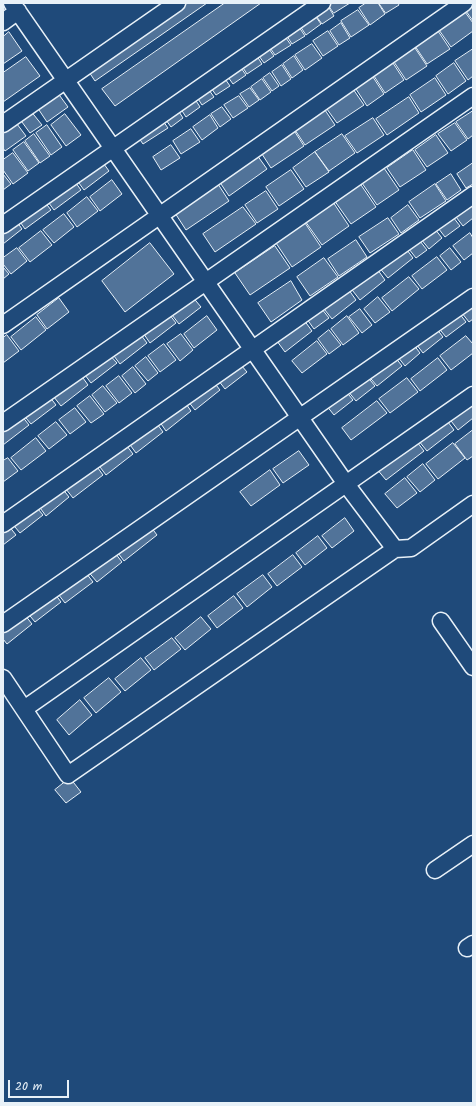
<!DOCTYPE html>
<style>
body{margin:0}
#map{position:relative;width:476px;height:1106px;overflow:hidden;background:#1f4a7a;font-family:Kalam,sans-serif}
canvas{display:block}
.frame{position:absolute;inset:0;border:4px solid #e8f1f8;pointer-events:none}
.scale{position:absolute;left:8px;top:1080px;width:61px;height:18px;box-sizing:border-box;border:2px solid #e8f1f8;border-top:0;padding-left:5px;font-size:12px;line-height:14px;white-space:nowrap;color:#e8f1f8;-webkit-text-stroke:3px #1f4a7a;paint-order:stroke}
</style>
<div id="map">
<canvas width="476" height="1106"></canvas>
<div class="frame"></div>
<div class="scale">20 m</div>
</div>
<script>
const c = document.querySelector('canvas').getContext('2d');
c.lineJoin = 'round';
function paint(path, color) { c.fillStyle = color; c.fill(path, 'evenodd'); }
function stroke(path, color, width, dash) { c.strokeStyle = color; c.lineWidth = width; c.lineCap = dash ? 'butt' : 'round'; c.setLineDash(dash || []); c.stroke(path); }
const building = new Path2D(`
 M175 3H207L95 81 85 66Z
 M225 3H261L115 106 102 89Z
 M326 3 334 16 322 24 311 9Z
 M327 3H350L334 13Z
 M366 3H378L385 14 370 25 359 8Z
 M379 3H398L399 5 386 13Z
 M473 6V21L466 11Z
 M311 10 321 24 306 35 296 20Z
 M358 10 369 25 351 37 341 21Z
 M465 12 473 23V31L451 47 439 30Z
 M295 21 305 36 292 44 283 30Z
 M341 23 350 38 339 45 330 31Z
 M281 31 291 45 275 55 266 42Z
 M328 31 338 46 323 56 313 41Z
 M438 31 450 49 427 64 415 46Z
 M9 32 22 51 3 64V37Z
 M264 42 274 56 264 63 254 49Z
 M312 44 322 58 305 70 295 55Z
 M415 48 427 66 406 80 394 62Z
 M473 49V76L468 80 455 61Z
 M253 50 262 64 247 74 238 60Z
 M294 56 303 70 292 78 283 64Z
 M26 57 40 76 3 102V73Z
 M391 60 404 80 385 93 372 73Z
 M236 61 246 75 233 84 223 70Z
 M454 63 466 81 448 94 436 76Z
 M282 65 291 79 281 86 272 72Z
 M221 73 230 86 216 95 207 82Z
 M270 73 279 86 272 91 263 78Z
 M371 74 384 94 367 106 354 86Z
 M435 78 446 95 421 112 410 95Z
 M262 79 271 92 260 100 251 87Z
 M204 83 214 97 202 105 193 91Z
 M351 86 364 105 337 123 324 105Z
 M250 88 259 100 249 107 240 94Z
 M57 92 68 107 47 122 37 107Z
 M191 93 200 107 186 117 177 103Z
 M239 96 248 108 233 118 224 105Z
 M409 97 419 113 387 135 376 119Z
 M174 104 183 118 171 127 161 113Z
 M222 107 231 119 220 127 211 114Z
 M323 107 335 125 305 145 293 127Z
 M30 110 42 125 30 133 19 118Z
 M473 111V135L468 139 456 122Z
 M65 114 81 135 66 146 51 125Z
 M158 114 168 128 143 144 134 131Z
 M210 115 218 128 202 140 193 127Z
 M373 118 384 135 357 153 345 136Z
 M14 120 26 136 5 151 3 148V129Z
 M455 123 467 140 451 151 438 134Z
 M47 125 62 147 51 155 36 133Z
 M191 129 200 142 181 154 173 141Z
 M293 129 304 146 271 168 260 151Z
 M34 134 50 156 40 163 25 141Z
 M342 134 355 153 329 171 315 152Z
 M436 135 448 153 427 167 415 150Z
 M24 142 39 163 28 171 13 150Z
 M171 145 180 158 161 170 153 157Z
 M413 150 426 170 400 187 387 168Z
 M315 152 329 172 306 187 293 168Z
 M13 153 28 173 13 184 3 170V160Z
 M96 153 109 171 84 190 71 172Z
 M257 155 267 169 229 196 219 181Z
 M473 163V184L466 188 457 174Z
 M384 168 399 190 377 205 362 183Z
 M291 170 304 189 279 206 266 187Z
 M3 174 11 184 3 190Z
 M451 174 461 190 447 200 436 184Z
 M70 175 81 190 54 210 43 195Z
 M112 180 122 194 100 211 90 197Z
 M359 182 376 207 351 224 334 200Z
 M218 184 229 201 186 230 175 213Z
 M435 184 446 201 420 218 409 202Z
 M266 191 278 209 257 223 245 205Z
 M41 197 51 210 25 229 16 216Z
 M87 197 98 211 77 227 67 213Z
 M473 198V218L463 226 453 213Z
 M333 202 349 226 322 245 305 221Z
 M408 205 419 220 401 233 391 218Z
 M243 207 256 224 215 252 203 234Z
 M450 213 460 226 445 237 435 224Z
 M64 214 74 227 54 243 43 230Z
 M13 216 22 229 3 244V223Z
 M388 218 399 234 370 253 359 237Z
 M305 223 321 247 292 267 276 243Z
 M431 224 442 238 429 249 417 234Z
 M41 231 52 245 30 262 19 248Z
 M470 233 473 238V253L464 260 453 246Z
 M416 236 427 250 416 258 405 244Z
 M356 240 367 257 339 276 328 259Z
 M150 243 174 274 125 312 102 281Z
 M275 246 290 268 250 295 235 273Z
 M404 246 413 258 388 278 378 266Z
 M17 248 27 261 11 274 3 264V258Z
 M450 248 461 262 451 270 440 256Z
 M437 257 447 270 422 289 412 276Z
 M324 258 338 277 310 296 297 277Z
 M375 266 385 280 360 300 349 286Z
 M3 267 9 274 3 279Z
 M409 277 419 289 392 311 382 298Z
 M291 281 302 300 271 322 258 303Z
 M346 286 356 300 332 319 321 305Z
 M191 295 201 307 179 324 169 311Z
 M378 297 390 312 375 323 364 309Z
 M473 297V319L469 322 458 308Z
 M59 298 69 312 47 329 37 315Z
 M318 304 329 318 314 329 304 315Z
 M360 309 372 325 362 333 349 317Z
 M456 309 466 322 446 337 436 325Z
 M166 310 176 323 150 343 141 330Z
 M207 316 217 330 194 348 184 334Z
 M301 316 312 331 285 352 274 337Z
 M347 316 359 333 343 345 331 329Z
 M36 317 46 330 21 350 11 337Z
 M433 324 443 337 423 353 413 340Z
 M329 330 341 345 329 354 318 339Z
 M138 331 147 343 120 364 111 352Z
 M181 334 193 350 180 361 167 344Z
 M7 335 19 351 3 363V338Z
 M466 336 473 344V353L451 370 440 356Z
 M410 340 420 353 405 366 394 352Z
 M317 341 327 354 302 373 292 361Z
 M164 344 176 360 160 372 148 356Z
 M107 352 117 363 91 383 82 371Z
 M392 353 402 366 377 386 366 373Z
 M146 357 158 373 148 381 135 366Z
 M438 358 447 370 420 391 411 379Z
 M236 359 247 372 225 389 215 376Z
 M133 367 146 384 135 393 122 376Z
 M362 370 375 386 356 401 343 385Z
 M78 371 88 385 61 406 50 392Z
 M119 376 132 393 119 403 106 386Z
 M209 376 220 390 195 410 184 396Z
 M407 378 418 392 390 413 379 399Z
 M341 385 353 400 334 415 322 400Z
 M103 386 117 403 105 412 92 395Z
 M46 392 56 405 31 424 21 412Z
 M90 396 104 414 91 423 77 406Z
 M182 398 191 411 166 431 157 418Z
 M377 401 387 413 351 440 342 428Z
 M469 401 473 405V418L458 430 448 417Z
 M75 408 86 422 70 434 59 420Z
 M18 411 29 425 3 445V423Z
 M152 417 163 432 136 453 125 438Z
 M445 418 454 430 427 451 418 440Z
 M56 422 67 435 49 449 38 436Z
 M473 430V456L467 460 455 444Z
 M36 438 46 451 21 470 11 458Z
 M121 438 133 454 106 475 94 459Z
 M414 438 424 451 386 480 376 468Z
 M453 443 465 458 438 479 426 464Z
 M299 451 309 465 283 483 273 469Z
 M8 458 18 471 3 482V461Z
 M92 460 103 475 73 498 62 484Z
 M423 464 435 480 420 492 407 477Z
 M270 470 280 485 251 506 240 492Z
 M405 478 417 493 397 508 385 494Z
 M58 483 69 497 46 516 35 501Z
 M33 503 43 515 20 533 10 521Z
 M345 518 354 531 332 548 322 536Z
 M5 521 16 535 3 545V523Z
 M148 523 157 535 124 561 115 549Z
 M318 536 327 548 305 565 296 553Z
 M112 549 122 562 97 582 86 569Z
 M293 555 302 567 277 586 268 574Z
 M83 569 93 582 65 603 55 590Z
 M263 575 272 587 247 607 237 594Z
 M52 590 61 602 35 622 26 611Z
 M234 596 243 608 217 628 208 616Z
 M21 610 32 624 7 644 3 639V624Z
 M201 617 211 629 185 650 175 638Z
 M172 638 181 649 154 670 145 658Z
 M141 658 151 670 125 691 115 679Z
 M109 678 121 692 96 713 84 698Z
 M80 700 92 715 69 735 57 720Z
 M70 778 81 792 66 803 55 790Z`);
paint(building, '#517399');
stroke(building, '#e8f1f8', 1);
const minor = new Path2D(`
 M12 3 346 484 395 549 411 548 473 504
 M3 22 18 11
 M3 124 177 3
 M3 225 322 3
 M3 325 464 3
 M3 423 473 96
 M3 524 473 195
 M441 621 473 667
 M3 624 473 297
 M3 678 68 775 395 549
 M24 709 473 395
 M435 870 473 844
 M467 948 473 944`);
stroke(minor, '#e8f1f8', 19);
stroke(minor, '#1f4a7a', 16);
</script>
